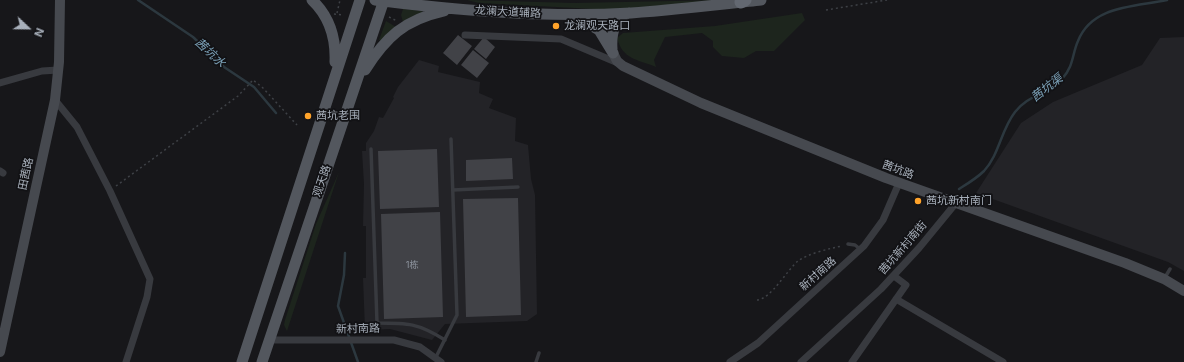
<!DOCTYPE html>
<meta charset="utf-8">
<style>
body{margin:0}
#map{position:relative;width:1184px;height:362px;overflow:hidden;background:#17171a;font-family:Inter,sans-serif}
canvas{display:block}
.north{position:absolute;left:8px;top:8px;width:40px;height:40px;-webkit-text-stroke:3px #121215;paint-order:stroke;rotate:112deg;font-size:11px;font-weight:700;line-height:16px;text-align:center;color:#a8b0bb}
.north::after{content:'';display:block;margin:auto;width:14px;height:18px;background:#a8b0bb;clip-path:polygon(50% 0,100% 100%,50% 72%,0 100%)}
</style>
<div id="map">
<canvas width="1184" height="362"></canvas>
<div class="north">N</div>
</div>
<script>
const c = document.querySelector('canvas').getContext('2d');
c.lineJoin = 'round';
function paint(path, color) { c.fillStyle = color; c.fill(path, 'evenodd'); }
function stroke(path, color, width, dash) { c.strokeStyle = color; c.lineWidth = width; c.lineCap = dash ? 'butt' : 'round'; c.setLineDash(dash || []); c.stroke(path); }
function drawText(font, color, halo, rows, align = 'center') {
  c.font = font + ' Inter,"Noto Sans SC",sans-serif'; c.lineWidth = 3.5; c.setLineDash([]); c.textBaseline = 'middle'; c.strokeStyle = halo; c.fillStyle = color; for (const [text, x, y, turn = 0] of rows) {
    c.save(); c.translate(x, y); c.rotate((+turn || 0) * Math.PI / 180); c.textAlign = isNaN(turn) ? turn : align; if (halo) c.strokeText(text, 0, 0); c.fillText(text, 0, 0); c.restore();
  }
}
paint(new Path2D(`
 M1184 37V271L1168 262 976 193 1021 123 1053 102 1142 65 1160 38Z
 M419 60 439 66 438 72 480 82 479 93 493 99 489 108 516 118 515 141 528 145 531 179 535 195 537 314 527 321 445 324 432 340 390 329 365 330 363 278H366V226H363L364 184 362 151H366V143L374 131 379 117 383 118 394 98 393 97 398 87Z`), '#232327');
paint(new Path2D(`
 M467 0 574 3 724 0 614 10 479 3Z
 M403 9 422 11V13L403 22 401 15Z
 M802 13 805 20 774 51H756L744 58 722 56 713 47V41L702 33 665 37 654 60 656 67C637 59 623 60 617 38L623 33 715 26Z
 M386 21 396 27 381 41 379 40Z
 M339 172 287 331 284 325 285 320 316 224Z`), '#1d251d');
stroke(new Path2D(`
 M138 0 193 37 224 67 254 87 276 113
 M959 189C967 184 977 178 984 171 999 155 1001 130 1015 112 1027 96 1048 93 1062 79 1074 66 1072 54 1078 41 1092 5 1135 7 1167 0
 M345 253 344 275 338 306 358 362`), '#2c383f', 2.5);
paint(new Path2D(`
 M458 35 472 46 457 65 443 53Z
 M484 37 495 47 486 59 474 49Z
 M473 50 489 63 477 78 461 65Z
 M437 149 439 207 380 209 378 151Z
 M512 158 513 179 466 181V160Z
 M518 198 521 315 466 317 463 199Z
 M440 212 443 317 384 319 381 214Z`), '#414247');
stroke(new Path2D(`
 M826 10 887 0
 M337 13 340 0
 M334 14 344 15
 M389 17 397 21
 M116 186 238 96 253 80 263 88 297 125
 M757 300C771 299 787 270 798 261 807 254 831 248 842 246`), '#3e4146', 1.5, [2, 3]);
stroke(new Path2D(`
 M371 149 377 323C408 323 418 323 445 340
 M453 190 518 187
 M848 244 855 245 860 249
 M1164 279 1170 269
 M436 357 457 315 451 139
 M536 362 539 353`), '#383a3f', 3.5);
stroke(new Path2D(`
 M465 35 561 39 618 63
 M0 83 42 71 58 70
 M55 100 77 127 110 191 150 279 147 297 126 362
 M0 171 3 173
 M896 299 1003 362
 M269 340H394L420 347 441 362
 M730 362 758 343 864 246 883 220 899 183
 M801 362 881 289 919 248 956 203
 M852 362 906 285 894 276`), '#383a3f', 7);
stroke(new Path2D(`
 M613 53 617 61 623 66 701 103 886 178 1125 263 1164 279 1184 291
 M0 352 55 100 59 62 60 0`), '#46494f', 10);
stroke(new Path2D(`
 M312 0C330 17 336 38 335 62
 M375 0C460 11 546 18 631 13 675 10 717 5 761 0
 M575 16 599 30 613 53
 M612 49C611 35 614 19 629 13
 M365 70C386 37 404 20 444 11
 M242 362 360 0
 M262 362 384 0`), '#53575e', 11);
stroke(new Path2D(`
 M741 2 745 0`), '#636871', 13);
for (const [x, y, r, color] of [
 [556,26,4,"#ffa32a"],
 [308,116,4,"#ffa32a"],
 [918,201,4,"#ffa32a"]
]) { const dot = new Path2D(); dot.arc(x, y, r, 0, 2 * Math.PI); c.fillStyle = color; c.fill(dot); stroke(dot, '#121215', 1.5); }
drawText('9px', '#8e949e', null, [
 ["1栋",412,265]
]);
drawText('11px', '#a8b0bb', '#121215', [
 ["龙澜大道辅路",508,12,3],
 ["茜坑路",898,170,21],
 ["田茜路",26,174,-78],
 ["观天路",322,181,-71],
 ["茜坑新村南街",903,248,-49],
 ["新村南路",818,274,-42],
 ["新村南路",358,329,-1]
]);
drawText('11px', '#a8b0bb', '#121215', [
 ["龙澜观天路口",564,26],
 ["茜坑老围",316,116],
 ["茜坑新村南门",926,201]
], 'left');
drawText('italic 12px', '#7ca2b9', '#121215', [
 ["茜坑水",210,53,43],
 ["茜坑渠",1047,88,-38]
]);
</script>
